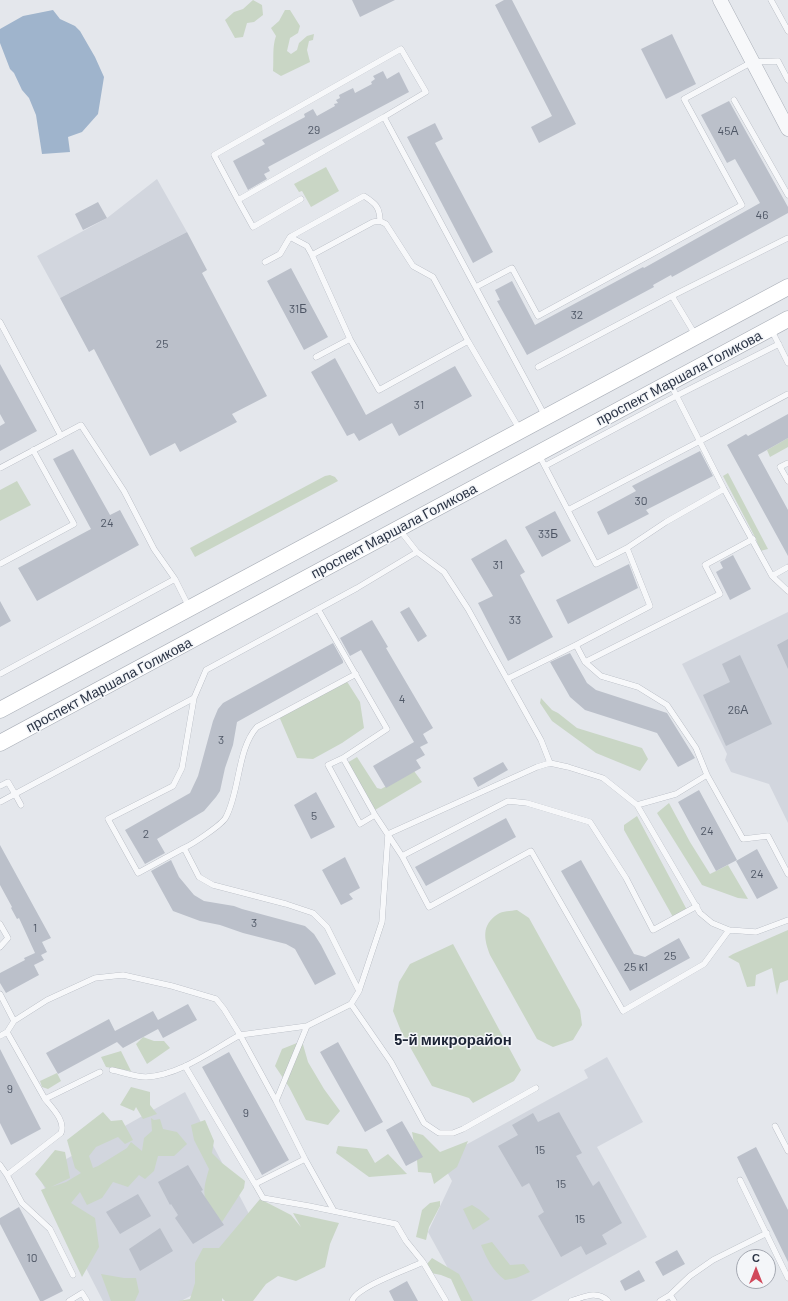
<!DOCTYPE html>
<meta charset="utf-8">
<style>
body{margin:0}
#map{position:relative;width:788px;height:1301px;overflow:hidden;background:#e4e7ec;font-family:Barlow,sans-serif}
canvas{display:block}
.north{position:absolute;left:736px;top:1249px;width:40px;height:40px;box-sizing:border-box;background:#f4f6f9;border:1px solid #a4a8b1;border-radius:50%;rotate:0deg;font-size:11px;font-weight:700;line-height:16px;text-align:center;color:#2b3445}
.north::after{content:'';display:block;margin:auto;width:14px;height:18px;background:#d1495b;clip-path:polygon(50% 0,100% 100%,50% 72%,0 100%)}
</style>
<div id="map">
<canvas width="788" height="1301"></canvas>
<div class="north">С</div>
</div>
<script>
const c = document.querySelector('canvas').getContext('2d');
c.lineJoin = 'round';
function paint(path, color) { c.fillStyle = color; c.fill(path, 'evenodd'); }
function stroke(path, color, width, dash) { c.strokeStyle = color; c.lineWidth = width; c.lineCap = dash ? 'butt' : 'round'; c.setLineDash(dash || []); c.stroke(path); }
function drawText(font, color, halo, rows, align = 'center') {
  c.font = font + ' Barlow,sans-serif'; c.lineWidth = 3; c.setLineDash([]); c.textBaseline = 'middle'; c.strokeStyle = halo; c.fillStyle = color; for (const [text, x, y, turn = 0] of rows) {
    c.save(); c.translate(x, y); c.rotate((+turn || 0) * Math.PI / 180); c.textAlign = isNaN(turn) ? turn : align; if (halo) c.strokeText(text, 0, 0); c.fillText(text, 0, 0); c.restore();
  }
}
paint(new Path2D(`
 M157 179 187 232 60 298 37 256 107 218Z
 M788 612V823L769 784 731 772 725 760 727 754 682 664Z
 M607 1057 643 1122 597 1147 647 1237 531 1301H466L428 1232 452 1181 440 1159 588 1078 584 1070Z
 M185 1092 270 1254 181 1301H103L38 1175Z`), '#d2d6de');
paint(new Path2D(`
 M253 0 262 5 263 15 254 22 247 23 243 37 235 38 225 20 234 12 243 9Z
 M285 10H290L300 26 298 33 290 38 287 51 291 54 297 50 299 43 307 36 314 34 313 40 309 41 307 50 310 62 281 76 273 71C274 59 272 47 276 36L271 28 279 21Z
 M326 167 339 191 311 207 302 191 299 192 294 184Z
 M788 438V447L770 457 767 450Z
 M728 473 768 549 760 551 756 539 723 476Z
 M330 475 335 477 338 481 195 557 190 548 325 476Z
 M17 481 31 505 0 521V490Z
 M346 680 360 702 364 728 342 743 313 759 297 758 278 714Z
 M541 698 552 710 558 713 577 728 642 748 648 759 640 771 596 753 552 721 540 703Z
 M357 757 377 788 381 789 414 771 422 782 375 810 347 763Z
 M669 803 690 842 710 874 728 865 748 899 738 898 702 885 657 813Z
 M637 816 687 910 673 917 624 830V825Z
 M517 910 529 918 580 1010 582 1025 573 1040 553 1047 537 1039 490 955C484 939 481 925 498 914 502 911 511 911 517 910Z
 M788 930V980L780 983 777 995 772 968 756 975 755 986 747 987 739 963 728 957 733 954Z
 M453 944 521 1070 514 1081 473 1103 469 1098 432 1086 401 1031 393 1011 399 982 410 964Z
 M143 1037 154 1041H164L170 1048 147 1064 136 1044Z
 M302 1041 308 1062 324 1089 340 1111 328 1125 306 1120 289 1087 275 1066 282 1049Z
 M121 1051 131 1071 106 1067 101 1057Z
 M57 1073 61 1081 48 1089 42 1087 40 1081Z
 M131 1087 150 1092V1105L157 1114 143 1119 136 1107 134 1111 120 1105Z
 M103 1112 111 1121 122 1120 133 1140 125 1144 118 1137 96 1147 89 1156 93 1168 98 1166 127 1148 131 1142 142 1151 144 1138 152 1131 151 1118 154 1120 160 1119 163 1129 177 1132 187 1144 174 1156H158L154 1171 145 1179 139 1175 128 1187 113 1182 102 1198 87 1205 80 1192 71 1203 95 1218 99 1247 82 1277 41 1190 46 1188 35 1174 55 1150 65 1152 70 1178 51 1187 66 1182 81 1173 75 1168 67 1140Z
 M205 1120 214 1141 212 1153 222 1163 245 1181 244 1188 222 1222C204 1199 200 1199 209 1169L194 1140 191 1125Z
 M412 1132 423 1135 440 1152 468 1141 457 1167 434 1184 431 1173 418 1172 417 1160Z
 M338 1146 367 1149 375 1163 388 1154 407 1174 369 1177 336 1153Z
 M260 1199 291 1215 301 1227 293 1213 339 1223 330 1244 325 1267 296 1281 278 1276 266 1284 253 1301H225L222 1298V1301H178L190 1299 195 1283V1263L203 1248H219Z
 M440 1201V1206L429 1227 426 1240 416 1237 422 1210 430 1203Z
 M472 1205 480 1210 490 1219 473 1230 463 1209Z
 M492 1242 510 1265 524 1264 530 1272 516 1278 505 1280C492 1270 487 1259 481 1245Z
 M432 1258 459 1274 473 1301H461L451 1279 441 1275 431 1273 427 1264Z
 M101 1274 124 1278H136L139 1292 135 1301H111Z`), '#c9d6c5');
paint(new Path2D(`
 M53 10 60 19 75 26 80 31 95 57 104 77 98 114 82 132 68 137 70 152 42 154 36 115 29 98 22 90 14 73 10 69 0 43V29L23 16Z`), '#9fb4cc');
paint(new Path2D(`
 M352 0H395L360 17Z
 M504 0H512L576 124 539 143 531 127 552 116 495 5Z
 M672 34 696 84 666 99 641 49Z
 M383 71 387 79 399 72 409 92 268 167 270 171 264 174 267 179 248 190 233 161 265 144 262 140 305 117 304 114 313 109 317 116 335 106 334 104 338 103 336 100 340 98 339 95 353 88 355 93 372 84 371 82 375 79 373 76Z
 M729 101 788 207V213L672 277 671 275 653 285 654 287 527 355 497 301 500 300 495 290 512 281 535 325 643 267 644 268 760 203 735 159 727 163 701 115Z
 M435 123 443 139 435 143 493 252 473 263 407 137Z
 M98 202 107 218 83 230 75 214Z
 M187 232 207 270 202 273 267 396 232 414 237 422 180 452 175 443 150 456 94 349 89 352 60 298Z
 M291 268 328 337 304 350 267 281Z
 M335 358 366 415 455 366 472 396 399 436 392 423 359 441 354 433 347 436 311 372Z
 M0 364 37 431 0 451V426L5 423 0 414Z
 M788 414V438L758 455 788 510V556L727 445 746 434 748 436Z
 M73 449 110 515 120 510 139 545 37 601 18 568 91 529 53 459Z
 M700 451 713 476 646 510 649 514 608 535 597 512 636 491 632 486Z
 M555 511 571 541 542 557 525 527Z
 M506 539 525 572 520 575 553 637 508 661 478 603 493 596 471 559Z
 M733 555 751 589 730 600 716 572 723 568 720 562Z
 M629 564 638 588 568 624 556 600Z
 M0 601 11 621 0 627Z
 M409 607 427 636 418 642 400 612Z
 M372 620 388 647 386 648 433 728 423 734 428 743 420 747 425 755 416 760 421 768 386 788 373 766 414 742 361 650 350 656 340 638Z
 M788 639V669L777 645Z
 M333 643 343 661V663L237 722 233 745 225 768 220 791 216 797 204 811 157 839 165 853 145 864 125 830 190 793 198 776 213 721 218 709 223 703Z
 M570 653 587 683 596 690 667 713 695 758 678 767 657 733 585 710 570 697 550 662Z
 M740 655 772 724 726 746 703 695 730 682 722 664Z
 M503 762 508 770 478 787 473 778Z
 M699 790 737 860 716 871 678 802Z
 M316 792 335 827 311 839 294 805Z
 M506 818 516 837 426 886 415 867Z
 M0 845 51 938 42 942 47 952 41 955 44 960 34 965 39 975 6 993 0 983V973L25 960 24 958 35 953 19 918 17 919 11 908 12 907 0 885Z
 M757 849 778 888 757 899 736 861Z
 M345 857 360 888 349 894 353 899 341 905 322 870Z
 M171 860 179 877 194 895 204 901 234 906 242 909 305 926 314 934 321 945 336 974 315 985 295 949 286 944 243 933 220 925 200 921 173 911 151 871Z
 M581 860 634 954 645 957 679 938 690 958 630 991 561 871Z
 M188 1004 197 1020 163 1038 158 1029 123 1048 117 1042 58 1074 46 1053 109 1019 115 1031 153 1011 158 1020Z
 M338 1042 383 1122 365 1132 320 1052Z
 M0 1049 41 1129 11 1145 0 1123Z
 M229 1052 289 1160 262 1175 202 1067Z
 M559 1112 582 1153 576 1156 593 1186 599 1181 622 1223 602 1235 607 1244 586 1255 581 1246 561 1257 538 1216 544 1212 529 1183 522 1187 498 1146 518 1135 512 1125 533 1113 538 1122Z
 M402 1121 423 1157 406 1166 386 1130Z
 M756 1147 788 1210V1262L737 1157Z
 M188 1165 203 1190 201 1191 224 1225 193 1244 175 1218 178 1215 171 1204 170 1205 158 1182Z
 M138 1194 151 1216 120 1234 106 1212Z
 M19 1207 63 1291 43 1301H40L0 1224V1218Z
 M160 1228 173 1251 140 1271 129 1249Z
 M677 1250 685 1264 663 1276 655 1262Z
 M639 1270 645 1281 625 1291 620 1281Z
 M407 1281 418 1301H394L389 1291Z`), '#bbc0ca');
const service = new Path2D(`
 M771 0 788 31
 M734 100 788 195
 M384 117 426 92 401 49 214 155 238 200 384 117 545 416
 M238 200 253 227 301 199
 M290 237 307 246 312 255
 M265 262 280 254 290 237 364 196C375 203 380 207 380 221
 M476 287 512 268 538 316 742 205 684 99 752 62 778 61 788 80
 M0 322 61 436
 M771 329 788 363
 M696 336 672 296 788 238
 M468 341 433 277 413 266 386 224 380 221 373 222 312 255 350 339 379 390 468 341 520 430
 M316 357 350 339
 M538 367 672 296
 M670 383 724 489 772 576 788 567
 M539 455 596 564 627 548 666 522 724 489
 M788 463 780 467 788 481
 M545 466 676 396 779 344
 M0 468 81 425 124 491 154 549 175 579 189 607
 M568 510 700 441 788 394
 M399 529 417 552 444 572 468 609 541 740 550 763
 M627 548 650 606 576 645 585 662 601 676 638 687 667 705 696 748 707 775 743 839 768 836 788 874
 M0 564 74 524 33 450
 M772 576 788 591
 M318 609 387 729 343 758 375 815 360 824 328 765 343 758
 M585 662 720 594 705 565 753 539
 M0 674 175 579
 M356 674 257 727C237 749 240 791 226 817 223 824 193 844 184 848L199 877 213 885 286 904 313 913 327 927 359 991
 M507 679 576 645
 M0 786 8 782 15 794 0 802
 M21 805 15 794 194 698 206 670 357 588 417 552
 M637 805 676 794 707 775
 M375 815 402 856 429 907 531 851 623 1011 704 964 729 930
 M184 848 138 873 108 819 173 786 182 768 194 698
 M402 856 508 801 527 803 590 822 626 878 653 930 697 906
 M0 924 8 938 0 947
 M0 994 14 1021 7 1032 0 1036
 M351 1004 391 1062 424 1123 439 1133H453L463 1129 536 1088
 M14 1021 47 1000 95 978 123 975 172 986 216 999 224 1009 240 1035 307 1026
 M7 1032 45 1099 100 1072
 M185 1066 255 1184 305 1159 276 1101 307 1026 351 1004 359 991 382 922 388 834 537 767 550 763 568 767 603 778 637 805 700 913 712 923 729 930 756 932 788 920
 M112 1070C123 1072 135 1077 146 1077 180 1075 211 1051 240 1035L276 1101
 M775 1126 788 1151
 M305 1159 334 1211
 M0 1165 7 1175 61 1133C66 1121 52 1108 45 1099
 M7 1175 22 1203 50 1229 73 1275
 M740 1180 788 1278
 M255 1184 263 1198 309 1206 396 1224 406 1241 423 1262
 M670 1295 690 1276 713 1260 767 1233
 M69 1301 82 1293 87 1301
 M352 1301C356 1287 409 1269 423 1262L446 1301
 M571 1301C584 1297 597 1290 608 1301
 M660 1301 670 1295 674 1301`);
const tertiary = new Path2D(`
 M720 0 788 129`);
const secondary = new Path2D(`
 M0 710 788 287
 M0 743 788 319`);
stroke(service, '#a9aeb7', 6);
stroke(tertiary, '#a9aeb7', 15);
stroke(secondary, '#a9aeb7', 17);
stroke(service, '#f7f8fa', 5.5);
stroke(tertiary, '#f7f8fa', 14);
stroke(secondary, '#fff', 16);
drawText('12px', '#4f5766', null, [
 ["29",314,130],
 ["45А",728,131],
 ["46",762,215],
 ["31Б",298,309],
 ["32",577,315],
 ["25",162,344],
 ["31",419,405],
 ["30",641,501],
 ["24",107,523],
 ["33Б",548,534],
 ["31",498,565],
 ["33",515,620],
 ["4",402,699],
 ["26А",738,710],
 ["3",221,740],
 ["5",314,816],
 ["24",707,831],
 ["2",146,834],
 ["24",757,874],
 ["3",254,923],
 ["1",35,928],
 ["25",670,956],
 ["25 к1",636,967],
 ["9",10,1089],
 ["9",246,1113],
 ["15",540,1150],
 ["15",561,1184],
 ["15",580,1219],
 ["10",32,1258]
]);
drawText('14px', '#2b3445', '#f4f6f9', [
 ["проспект Маршала Голикова",679,378,-28],
 ["проспект Маршала Голикова",394,531,-28],
 ["проспект Маршала Голикова",109,685,-28]
]);
drawText('bold 15px', '#1d2536', '#f4f6f9', [
 ["5-й микрорайон",453,1040]
]);
</script>
